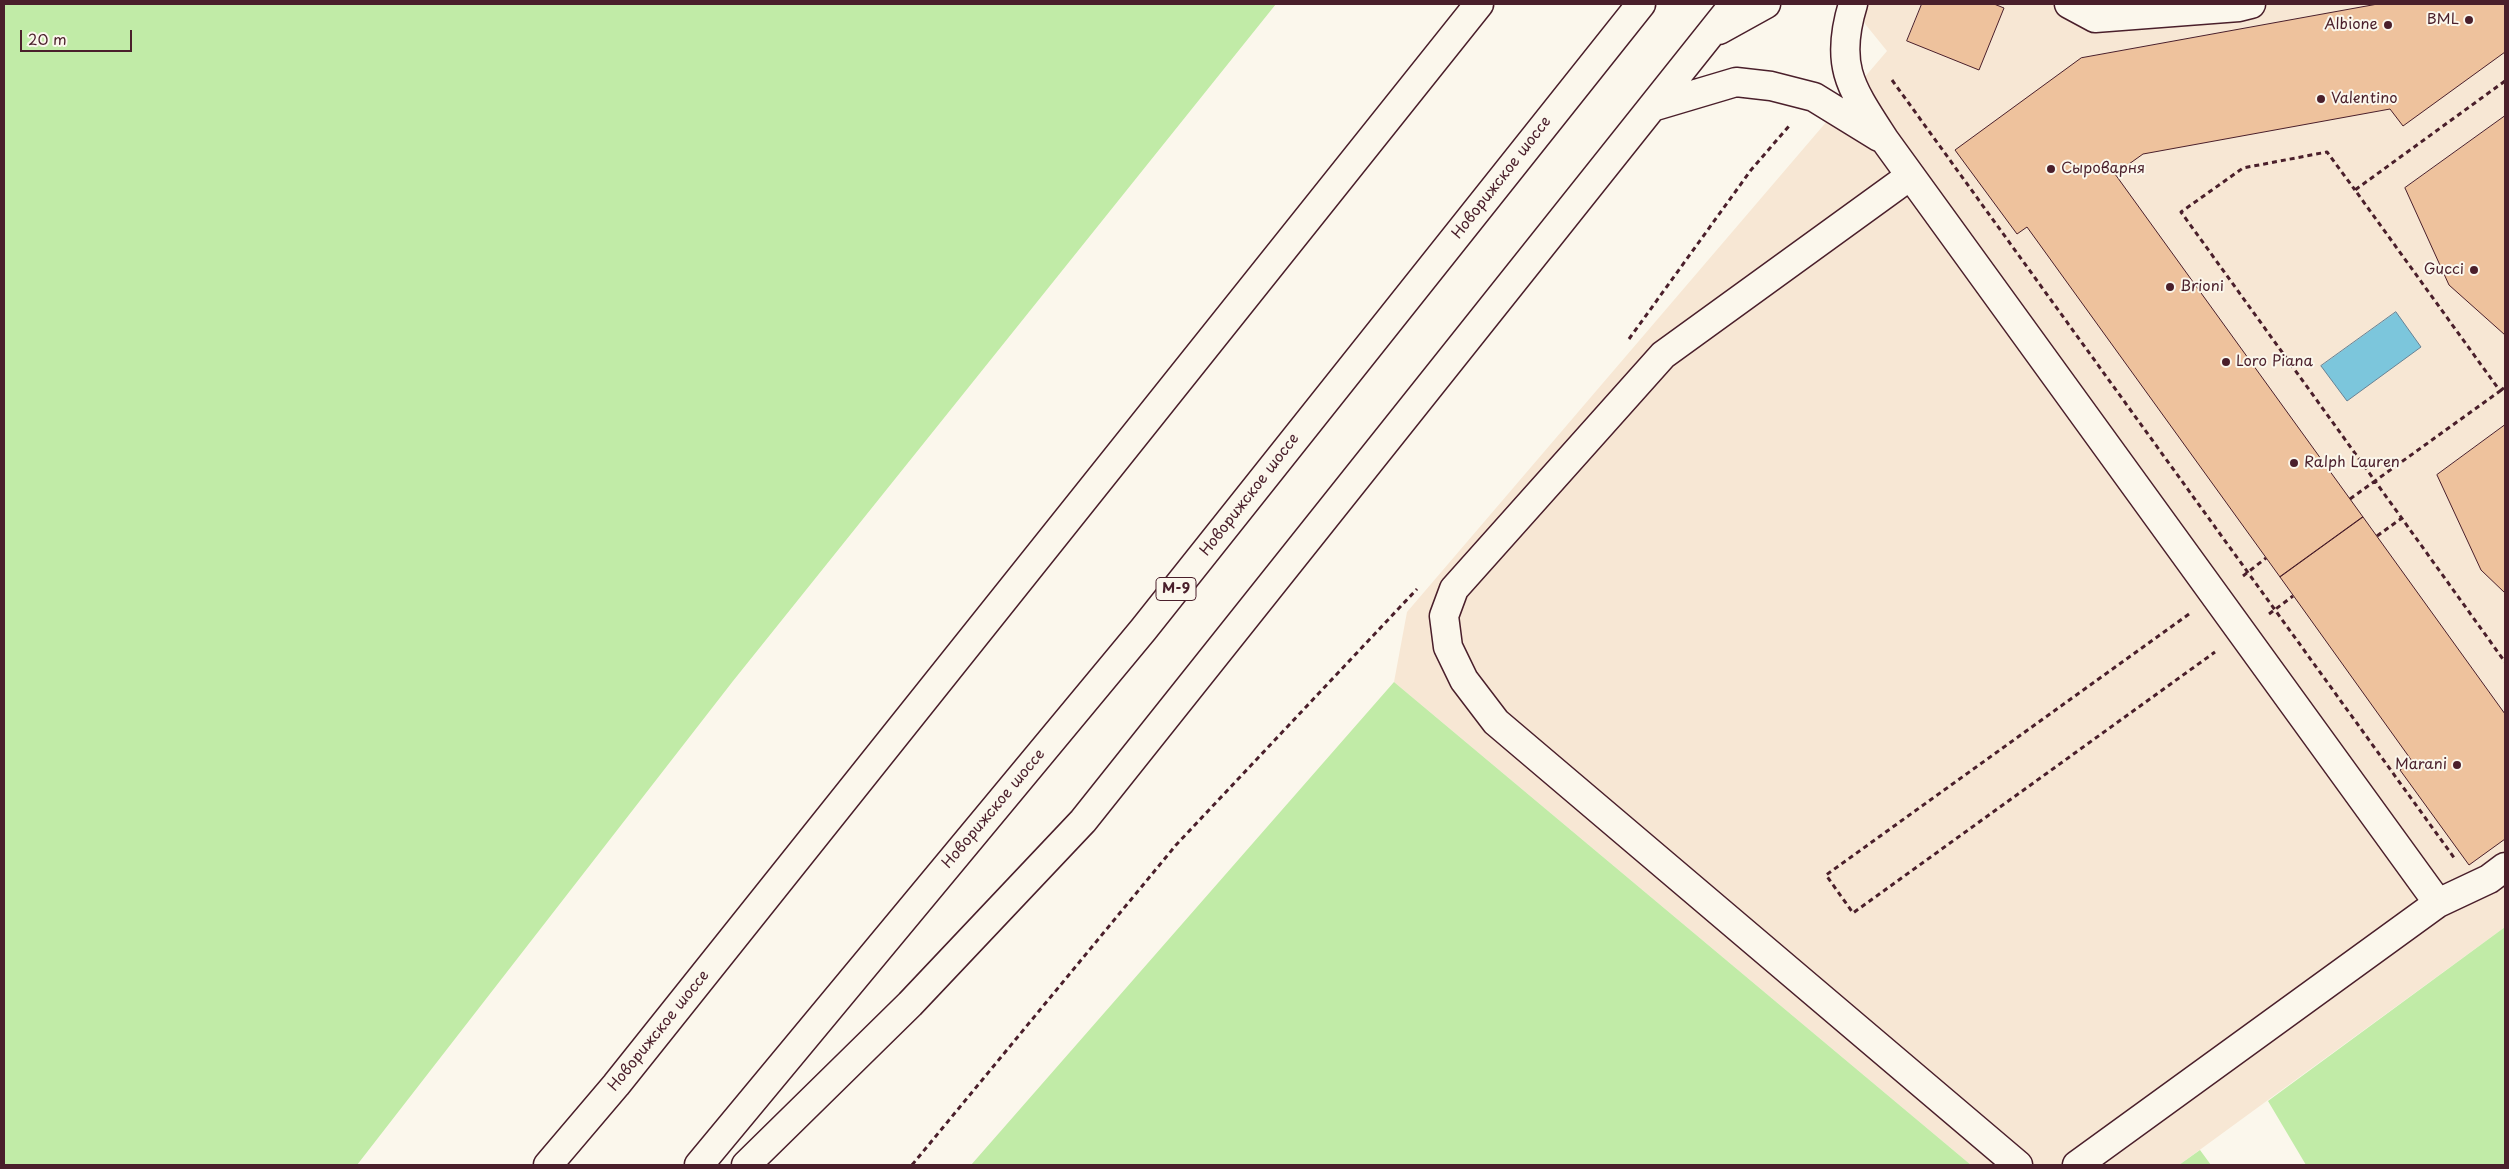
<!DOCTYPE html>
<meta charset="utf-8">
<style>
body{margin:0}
#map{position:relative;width:2509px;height:1169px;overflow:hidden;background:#fbf7ec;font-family:"Playpen Sans",sans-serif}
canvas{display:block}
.frame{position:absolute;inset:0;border:5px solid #4a1f2b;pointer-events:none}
.scale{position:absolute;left:20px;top:30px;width:112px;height:22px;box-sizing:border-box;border:2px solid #4a1f2b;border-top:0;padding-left:6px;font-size:15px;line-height:18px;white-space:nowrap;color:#4a1f2b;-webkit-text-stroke:4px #fbf7ec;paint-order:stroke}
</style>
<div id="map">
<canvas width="2509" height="1169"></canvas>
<div class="frame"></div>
<div class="scale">20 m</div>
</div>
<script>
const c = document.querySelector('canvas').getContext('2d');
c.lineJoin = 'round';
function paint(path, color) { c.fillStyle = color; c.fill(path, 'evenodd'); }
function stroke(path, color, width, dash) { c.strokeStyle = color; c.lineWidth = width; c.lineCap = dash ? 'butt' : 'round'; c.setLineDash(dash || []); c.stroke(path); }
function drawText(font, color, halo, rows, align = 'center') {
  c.font = font + ' "Playpen Sans",sans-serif'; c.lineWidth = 4; c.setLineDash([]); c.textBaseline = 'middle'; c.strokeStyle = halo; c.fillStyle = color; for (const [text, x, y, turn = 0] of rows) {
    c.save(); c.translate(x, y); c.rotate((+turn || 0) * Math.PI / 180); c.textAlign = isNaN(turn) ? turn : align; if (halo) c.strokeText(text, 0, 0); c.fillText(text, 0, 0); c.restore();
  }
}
paint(new Path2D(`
 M1849 4H2505V927L2179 1165H1971L1394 682 1407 612 1887 51Z`), '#f7e7d4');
paint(new Path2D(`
 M4 4H1276L733 681 357 1165H4Z
 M1394 682 1971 1165H971Z
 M2505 927V1165H2306L2268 1101Z
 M2200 1150 2211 1165H2179Z`), '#c1eba7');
const water = new Path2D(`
 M2396 312 2421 347 2347 401 2321 366Z`);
paint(water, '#7cc6dc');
stroke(water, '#688395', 1);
const building = new Path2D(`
 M1922 4H1994L2004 8 1979 70 1907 41Z
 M2378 4H2505V52L2403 126 2390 109 2143 154 2115 174 2363 517 2280 577 2027 227 2017 234 1955 150 2081 58Z
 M2505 116V335L2449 285 2405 188Z
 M2505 425V593L2481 570 2437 475Z
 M2363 517 2505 714V839L2469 865 2400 770 2412 761 2280 577Z`);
paint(building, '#eec29d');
stroke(building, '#4a1f2b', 1);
const minor = new Path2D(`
 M1853 4C1834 66 1851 88 1884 139L2438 903 2077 1165
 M2069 4 2095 18 2239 7 2251 4
 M1719 30 1766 4
 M1652 107 1736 82 1771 86 1814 97 1879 137
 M1910 176 1663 355 1454 589 1444 616 1448 647 1464 680 1496 722 2018 1165
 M2438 903 2489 879 2505 867
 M746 1165 910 1004 1083 821 1734 4`);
const highway = new Path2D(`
 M548 1165 616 1085 1479 4
 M699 1165 1143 630 1641 4`);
stroke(minor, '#4a1f2b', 31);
stroke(highway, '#4a1f2b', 31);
stroke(new Path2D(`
 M1892 80 2455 859
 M2505 81 2355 190 2500 391 2375 481 2505 662
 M1629 339 1751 170 1789 126
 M2500 391 2505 387
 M2350 499 2375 481 2181 212 2243 168 2327 152 2355 190
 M2377 536 2402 518
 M2243 576 2266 558
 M2189 614 1826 875 1853 913 2215 652
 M2269 614 2293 596
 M912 1165 1176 845 1417 589`), '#4a1f2b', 3, [5, 4]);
stroke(minor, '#fbf7ec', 28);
stroke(highway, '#fbf7ec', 28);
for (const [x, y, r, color] of [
 [2469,20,5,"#4a1f2b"],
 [2388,25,5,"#4a1f2b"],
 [2321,99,5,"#4a1f2b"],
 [2051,169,5,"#4a1f2b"],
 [2474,270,5,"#4a1f2b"],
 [2170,287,5,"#4a1f2b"],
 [2226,362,5,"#4a1f2b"],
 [2294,463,5,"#4a1f2b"],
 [2457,765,5,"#4a1f2b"]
]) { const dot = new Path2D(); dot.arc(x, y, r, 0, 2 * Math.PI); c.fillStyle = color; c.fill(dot); stroke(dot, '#fbf7ec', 2); }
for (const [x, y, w] of [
 [1176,589,40]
]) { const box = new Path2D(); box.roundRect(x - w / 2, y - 11.5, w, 23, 4); c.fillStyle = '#fbf7ec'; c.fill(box); stroke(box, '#4a1f2b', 1); }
drawText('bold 14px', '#4a1f2b', null, [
 ["М-9",1176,589]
]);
drawText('15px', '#4a1f2b', '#fbf7ec', [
 ["BML",2459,20,"right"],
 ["Albione",2378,25,"right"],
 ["Valentino",2331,99],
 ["Сыроварня",2061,169],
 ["Gucci",2464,270,"right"],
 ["Brioni",2180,287],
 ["Loro Piana",2236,362],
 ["Ralph Lauren",2304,463],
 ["Marani",2447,765,"right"]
], 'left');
drawText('15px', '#4a1f2b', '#fbf7ec', [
 ["Новорижское шоссе",1502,178,-52],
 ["Новорижское шоссе",1250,495,-52],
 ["Новорижское шоссе",994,809,-50],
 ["Новорижское шоссе",659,1031,-51]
]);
</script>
